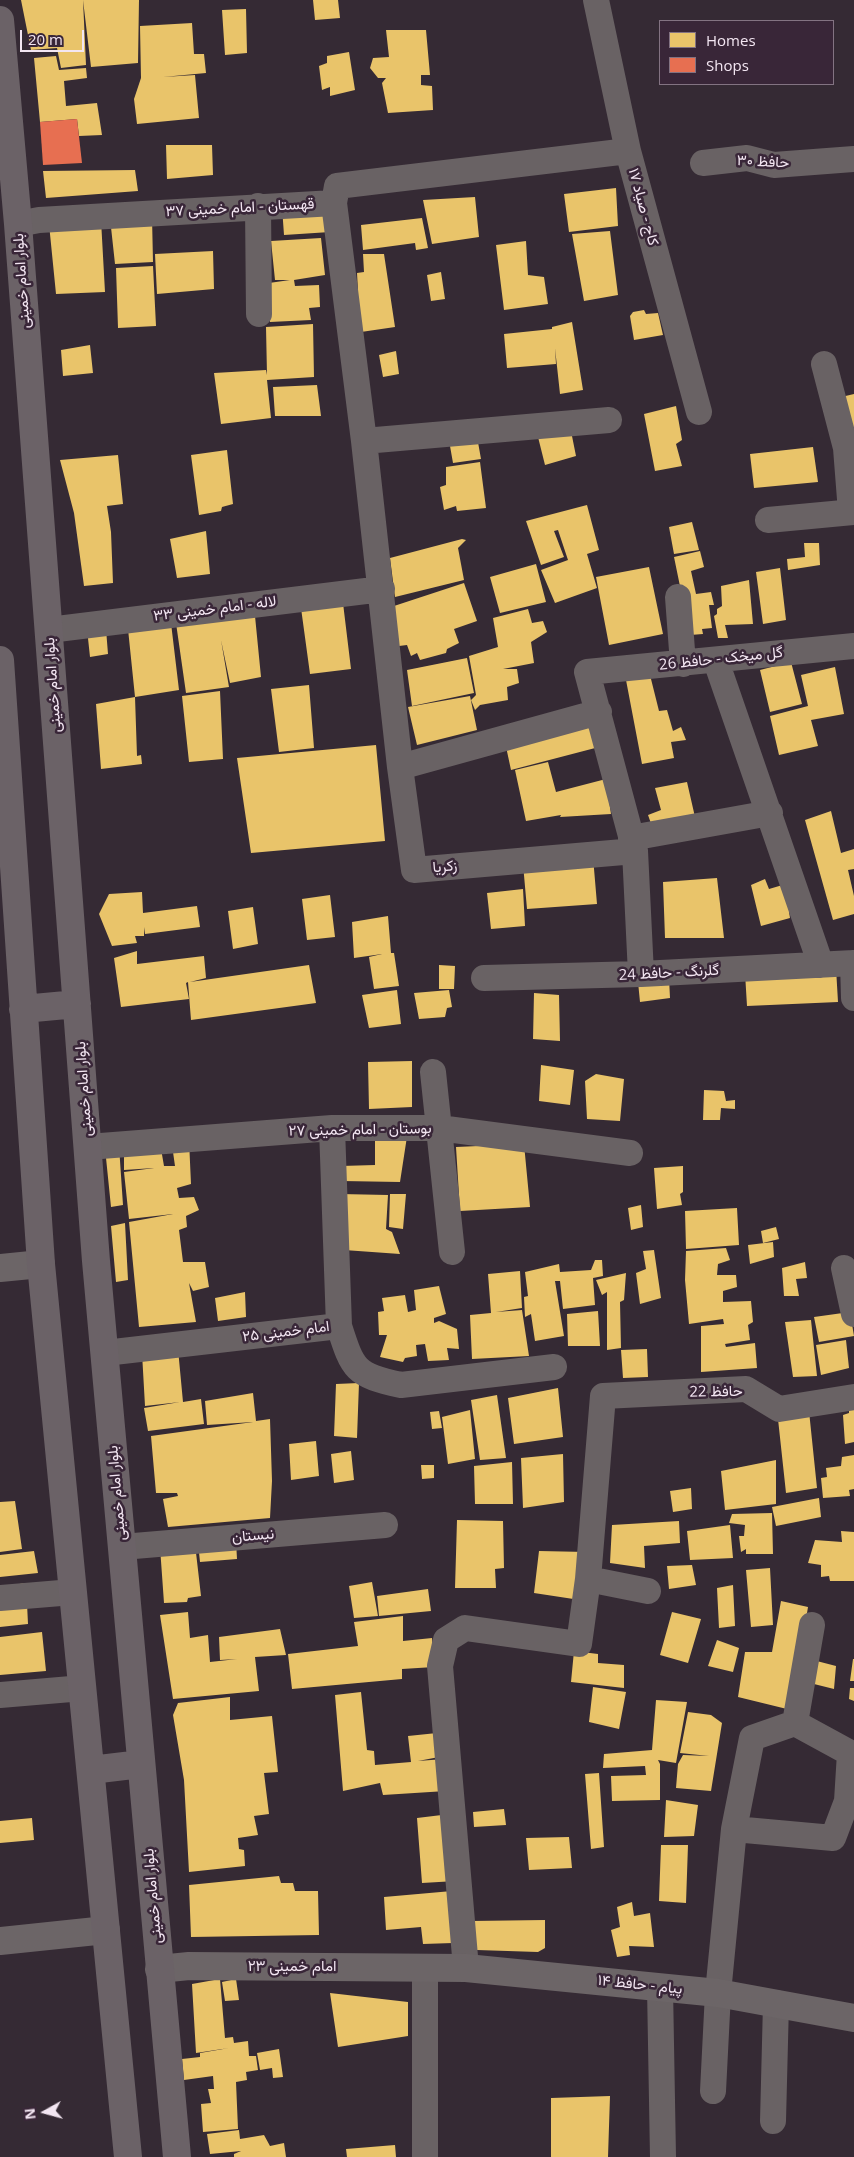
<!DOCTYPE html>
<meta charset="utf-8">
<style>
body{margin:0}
#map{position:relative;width:854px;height:2157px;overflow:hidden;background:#352a34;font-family:"Open Sans",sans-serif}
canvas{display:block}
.legend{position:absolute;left:659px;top:20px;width:175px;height:65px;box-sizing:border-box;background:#392638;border:1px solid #837382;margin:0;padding:6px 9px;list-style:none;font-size:15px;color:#f3e6f2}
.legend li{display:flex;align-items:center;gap:10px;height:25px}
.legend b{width:25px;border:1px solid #837382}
.north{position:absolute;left:20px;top:2087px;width:50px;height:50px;-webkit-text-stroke:4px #392638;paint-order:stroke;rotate:263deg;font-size:14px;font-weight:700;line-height:20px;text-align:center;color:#f3e6f2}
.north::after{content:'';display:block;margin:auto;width:18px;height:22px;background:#f3e6f2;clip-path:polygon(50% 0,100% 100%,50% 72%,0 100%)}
.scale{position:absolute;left:20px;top:30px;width:64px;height:22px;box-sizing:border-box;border:2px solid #f3e6f2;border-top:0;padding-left:6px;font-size:15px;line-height:18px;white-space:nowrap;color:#f3e6f2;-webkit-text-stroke:4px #392638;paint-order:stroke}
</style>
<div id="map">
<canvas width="854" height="2157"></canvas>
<ul class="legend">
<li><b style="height:14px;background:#e9c46a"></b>Homes</li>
<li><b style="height:14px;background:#e76f51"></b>Shops</li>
</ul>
<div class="north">N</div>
<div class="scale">20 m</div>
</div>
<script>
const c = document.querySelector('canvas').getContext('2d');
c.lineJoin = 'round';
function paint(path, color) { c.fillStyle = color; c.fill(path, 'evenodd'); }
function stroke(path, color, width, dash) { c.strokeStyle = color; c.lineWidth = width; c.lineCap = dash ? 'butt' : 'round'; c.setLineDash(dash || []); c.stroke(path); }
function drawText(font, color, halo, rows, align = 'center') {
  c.font = font + ' "Open Sans",Vazirmatn,sans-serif'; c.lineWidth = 5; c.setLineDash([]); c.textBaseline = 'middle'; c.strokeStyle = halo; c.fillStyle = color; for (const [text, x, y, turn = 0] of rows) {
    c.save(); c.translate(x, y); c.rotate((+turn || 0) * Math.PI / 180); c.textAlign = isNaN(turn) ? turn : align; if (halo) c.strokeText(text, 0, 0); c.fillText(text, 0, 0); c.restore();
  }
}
paint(new Path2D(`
 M21 0H83L86 65 61 68 57 48 31 50Z
 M83 0H139L138 63 91 67Z
 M313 0H338L340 18 315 20Z
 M246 9 247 53 225 55 222 10Z
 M192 23 194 54H204L206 73 163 77 195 75 199 118 137 124 134 99 141 78 140 26Z
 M386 30H426L430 75H421V85L432 86 433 110 388 113 382 83 386 78H378L370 68 373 58 389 57Z
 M349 52 355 90 330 96V87L322 90 319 66 327 63V56Z
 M56 56 59 70 86 68 87 78 64 81 66 106 97 103 102 135 79 136 77 119 40 122 34 58Z
 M166 145H212L213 175 167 179Z
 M135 170 138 191 46 198 43 171Z
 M616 188 618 226 569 232 564 194Z
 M475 197 479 237 432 244 423 200Z
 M325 205 330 232 284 235 282 207Z
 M152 217 153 262 115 264 110 218Z
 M422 218 428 248 416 250 415 243 363 250 361 225Z
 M101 220 105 292 56 294 49 224Z
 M610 231 618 295 584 301 572 234Z
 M321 238 325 275 294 280 295 286 319 285 320 307 309 308 311 320 270 322 269 283 290 280H275L271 241Z
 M526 241 528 275 544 277 548 304 504 310 496 245Z
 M213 251 214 289 157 294 155 254Z
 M363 254H384L395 327 361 332 354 296 358 291 357 273 364 272Z
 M153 266 156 326 118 328 116 268Z
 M441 272 445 299 431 301 427 275Z
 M644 310 646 314 658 313 663 335 634 340 630 316 633 312Z
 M572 322 583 390 560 394 555 348 556 364 507 368 504 334 552 329V327Z
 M313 324 314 377 267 380 271 418 221 424 214 373 266 370 267 375 266 327Z
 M90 345 93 373 63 376 61 350Z
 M396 351 399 374 383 377 379 355Z
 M317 385 321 416H275L273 387Z
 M854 394V446L837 398Z
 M676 406 682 440 676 444 682 466 655 471 644 414Z
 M570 426 576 456 545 465 536 429Z
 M476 431 481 459 453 463 450 446Z
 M813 447 818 482 754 488 750 454Z
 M227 450 233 504 222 507 221 511 199 515 191 455Z
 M118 455 123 504 107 506 111 532 113 583 84 586 74 513 60 460Z
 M480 462 486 508 457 511 456 506 444 510 440 487 446 485V467Z
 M587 505 599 550 587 554 597 588 555 603 541 570 568 560 558 530 554 531 564 557 541 565 526 521Z
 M692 522 699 550 674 554 669 527Z
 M206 531 210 574 177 578 170 539Z
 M462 539 466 540 458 548 464 580 395 597 390 558Z
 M804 543H819L820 565 788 570 787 559 805 557Z
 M700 551 704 567 691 571 696 594 711 592 714 605H709L712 628 702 629 703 634 690 635 674 557Z
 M536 564 546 602 500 613 490 577Z
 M649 567 663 634 609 645 596 577Z
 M780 568 786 620 763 624 756 572Z
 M749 580 753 624 725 625 728 638H718L714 616 717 614V609L722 606 721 586Z
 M464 583 477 621 454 629 459 643 447 649 446 653 420 660 417 653 411 656 407 645 399 646 394 606Z
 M343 603 351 669 310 674 301 608Z
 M528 609 532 623 543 621 547 632 531 642 534 663 503 669H517L519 683 507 687 508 700 480 705 475 710 471 700 476 695 469 656 498 647 493 618Z
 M255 616 261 677 230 683 221 640 229 687 186 693 176 623Z
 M171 623 179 690 135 697 137 756 141 755 142 764 101 769 96 704 135 697 128 629Z
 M87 629H106L108 654 90 657Z
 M467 658 474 693 412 706 407 670Z
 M791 662 802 704 770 712 760 670Z
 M835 667 844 714 811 720 818 746 779 755 770 716 808 706 801 675Z
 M650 675 659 711 667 710 673 731 681 727 686 740 671 742 674 758 642 764 626 680Z
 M309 685 314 748 279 752 271 689Z
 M220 691 223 759 189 762 182 696Z
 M470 696 477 730 417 745 408 707Z
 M595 716 599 747 511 770 505 742Z
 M376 745 385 841 251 853 237 758Z
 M548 762 556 792 606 779 611 814 560 817 561 815 526 821 515 770Z
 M687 782 695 817 654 832 648 815 661 810 655 788Z
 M831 811 841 853 854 849V869L848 870 854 896V914L833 920 805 820Z
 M593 857 597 904 527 909 523 864Z
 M717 878 724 938H665L663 882Z
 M765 879 769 889 786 884 795 911 789 912 790 918 761 926 751 885Z
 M523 889 525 926 491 929 487 893Z
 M142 892 143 913 197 906 200 927 145 934 144 927V936H135L137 943 112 946 99 914 109 894Z
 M330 895 335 937 307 940 302 899Z
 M253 907 258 944 233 949 228 911Z
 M388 916 391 953H394L399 986 374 989 369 957 382 954 354 958 352 922Z
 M137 951V964L204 956 206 978 190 982 309 965 316 1003 191 1020 188 982 186 983 189 999 121 1007 114 958Z
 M439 965 455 966 454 989H439Z
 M836 968 838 1002 747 1006 745 973Z
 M669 978 670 998 640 1002 638 982Z
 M397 990 401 1024 369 1028 362 995Z
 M449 990 452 1007 447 1008 445 1017 419 1019 414 993Z
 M534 993 559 995 560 1041 533 1039Z
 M412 1061V1107L369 1109 368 1062Z
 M541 1065 574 1070 570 1105 539 1101Z
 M596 1074 624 1079 620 1121 587 1119 585 1081Z
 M704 1090 724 1091 726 1101 735 1100V1109L721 1108 720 1120H703Z
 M375 1129 408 1130 400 1182 342 1181 341 1166 375 1165Z
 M189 1140 191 1184 177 1188 179 1198 194 1197 199 1210 186 1216 187 1227 179 1230 183 1262H205L209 1287 193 1291 189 1283 196 1322 139 1327 129 1222 173 1214 129 1219 124 1172 154 1168 124 1170V1147L160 1143 164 1166H175L172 1145Z
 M524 1144 530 1207 460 1211 456 1147Z
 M119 1146 123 1205 111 1207 105 1148Z
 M683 1166V1192L680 1194 682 1205 657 1209 654 1168Z
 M340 1194 388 1195 386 1229 392 1232 400 1254 344 1250Z
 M390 1194H406L403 1229 389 1227Z
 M641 1205 643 1227 631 1230 628 1208Z
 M737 1208 739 1245 686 1249 685 1211Z
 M125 1223 128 1280 116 1282 111 1226Z
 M776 1227 779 1239 763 1243 761 1231Z
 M773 1242 774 1257 750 1264 748 1245Z
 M726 1248 730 1260 718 1264 717 1275H736L737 1287 723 1291V1302L751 1301 753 1322 748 1325 750 1340 725 1344 726 1347 755 1343 757 1368 701 1372V1326L724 1324 723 1319 689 1324 685 1280 686 1251Z
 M654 1250 661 1298 640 1304 636 1273 646 1269 643 1251Z
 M595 1260H602L603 1276 593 1278 595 1305 563 1309 560 1281H555L564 1336 535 1341 531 1314 525 1317 524 1297 528 1296 525 1272 559 1264 560 1272 591 1270Z
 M805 1262 807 1278 796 1279 799 1296H784L782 1268Z
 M520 1271 522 1308 496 1312 522 1310 529 1356 472 1359 470 1315 491 1313 488 1274Z
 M626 1273 624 1300 620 1302 621 1348 607 1350V1292L602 1295 596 1280Z
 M439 1286 446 1314 434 1318V1323L439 1321 457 1329 459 1349 447 1348 449 1360 428 1361 425 1344 416 1345 417 1356 405 1358 403 1362 380 1357 387 1335H379L378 1312 384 1311 382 1298 405 1295 408 1312 416 1310 414 1290Z
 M245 1292 246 1317 218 1321 215 1298Z
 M598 1311 600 1346H568L567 1314Z
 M850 1312 854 1336 819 1342 814 1317Z
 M811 1320 817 1376 793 1377 785 1322Z
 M846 1340 849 1368 821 1375 816 1345Z
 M178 1349 183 1402 201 1399 204 1424 148 1431 144 1408 180 1402 145 1406 142 1353Z
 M647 1349 648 1377 623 1378 621 1350Z
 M359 1383 357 1438 334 1436 336 1384Z
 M558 1388 563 1437 514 1444 508 1398Z
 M253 1393 256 1421 270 1419 272 1481 270 1518 168 1527 163 1499 178 1496 177 1493H156L151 1436 253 1422 207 1425 205 1401Z
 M497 1395 506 1458 480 1460 471 1400Z
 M854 1402V1442L845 1444 843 1415 849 1413V1404Z
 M470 1410 475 1459 448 1464 442 1417Z
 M439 1411 442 1428 432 1429 430 1412Z
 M809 1411 817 1488 786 1493 778 1419Z
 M316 1441 319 1476 291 1480 289 1444Z
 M351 1451 354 1480 334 1483 331 1454Z
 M563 1454 564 1502 523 1508 521 1458Z
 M854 1455V1489L849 1490 850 1496 823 1498 821 1478 827 1477 826 1468 841 1466 842 1457Z
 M776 1460V1504L725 1510 721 1471Z
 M512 1462 513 1504H475L474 1466Z
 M421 1465H434V1478L422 1479Z
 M691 1488 692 1509 673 1512 670 1491Z
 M819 1498 821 1517 776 1526 772 1507Z
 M15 1501 22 1549 0 1552V1502Z
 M772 1513 773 1554H746V1549L741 1552 739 1536H744L745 1525 729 1523 732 1514Z
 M457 1520 503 1521 504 1568 495 1569 496 1588H455Z
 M679 1521 680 1543 644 1546 645 1568 610 1563 612 1525Z
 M730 1525 733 1558 690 1560 687 1531Z
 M841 1531 854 1532V1581H830L829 1576 821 1577V1565L808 1563 815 1540 842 1542Z
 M236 1541 237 1559 200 1562 198 1543Z
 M195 1544 201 1596 188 1598 187 1602 164 1603 160 1547Z
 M34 1551 38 1573 0 1577V1555Z
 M539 1551 587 1552 580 1600 534 1593Z
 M692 1565 696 1585 669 1589 667 1566Z
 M770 1568 773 1625 751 1627 746 1570Z
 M372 1582 378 1616 354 1618 349 1586Z
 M26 1583 28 1624 0 1627V1587Z
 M733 1585 735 1626 719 1628 717 1588Z
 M428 1589 431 1611 379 1616 377 1596Z
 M781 1601 808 1607 791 1710 738 1697 745 1652H772Z
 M188 1612 190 1638 208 1635 210 1662 237 1659 220 1660 219 1637 280 1629 286 1655 255 1657 259 1691 173 1699 160 1615Z
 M672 1612 701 1619 688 1663 660 1655Z
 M403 1616V1641L432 1638 434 1667 402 1669V1679L292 1689 288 1654 358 1646 354 1622Z
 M42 1632 46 1671 0 1675V1637Z
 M717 1640 739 1648 733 1672 708 1666Z
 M574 1651 598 1654V1663L624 1665V1688L571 1682Z
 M809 1659 836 1666 834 1689 806 1682Z
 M853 1659H854V1681H850Z
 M593 1687 626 1692 619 1729 589 1722Z
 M850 1688H854V1701L849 1699Z
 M361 1692 367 1750 374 1751 375 1765 411 1762 408 1736 437 1733 439 1757 418 1761 444 1759 446 1791 383 1795 380 1783 343 1791 335 1695Z
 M230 1697V1720L272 1716 278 1772 264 1773 269 1814 254 1816 258 1835 238 1838 239 1849 244 1850 245 1866 189 1872 184 1780 173 1715 178 1703Z
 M656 1700 687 1702 676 1763 658 1760 660 1764V1800L612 1801 611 1776 646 1775 645 1766 603 1768 604 1754 652 1750Z
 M688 1712 711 1715 722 1723 711 1791 676 1788 678 1764 683 1755 709 1756 680 1753Z
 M599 1773 604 1847 591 1849 585 1774Z
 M666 1800 698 1805 694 1836 664 1837Z
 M504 1809 506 1825 474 1827 473 1812Z
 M450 1814 456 1881 422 1883 417 1818Z
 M32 1818 34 1840 0 1843V1821Z
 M569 1837 572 1868 529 1870 526 1838Z
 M661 1845H688L686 1903 659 1901Z
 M279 1876 281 1883H293L295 1891H318L319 1935 191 1937 189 1885Z
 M452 1891 453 1943 423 1944 421 1927 386 1930 384 1897Z
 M632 1902 634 1916 650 1913 654 1947 629 1946 630 1955 617 1957 611 1930 620 1927 617 1907Z
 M545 1920V1948L538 1952 477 1950 471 1921Z
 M220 1979 225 2038 233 2037 234 2043 248 2041 249 2056H256L258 2070 246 2072 247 2080 236 2082 238 2129 203 2132 201 2104 211 2103 208 2089H214L213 2076 184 2080 182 2059 200 2057V2053L229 2048 196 2053 192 1984Z
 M236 1979 239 2000 225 2001 222 1982Z
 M330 1993 408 2002V2036L338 2047Z
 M279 2049 283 2077 273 2078 272 2068 260 2070 257 2053Z
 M610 2096 608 2157H551V2098Z
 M239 2130 240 2139 264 2135 270 2146 284 2143 286 2157H234V2154L241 2151 210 2154 207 2134Z
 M395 2145 396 2157H347L346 2149Z`), '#e9c46a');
paint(new Path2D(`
 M77 119 82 163 43 165 40 122Z`), '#e76f51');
stroke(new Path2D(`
 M596 0 628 151 699 412
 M703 163 747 158 774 165 854 159
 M334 203 364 441 400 767 414 870 635 851
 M258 206 259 314
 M18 224 39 220 334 203 337 186 628 151
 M824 364 846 448 851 512
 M364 441 609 420
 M768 520 854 512
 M678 597 683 664
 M49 630 382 589
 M716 661 821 965
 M400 767 599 712
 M631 838 770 813
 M853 963 854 998
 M641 974 635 851 587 672 854 646
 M484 978 641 974 854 963
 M433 1072 452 1252
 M332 1128 339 1326
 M88 1147 332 1128H439L630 1153
 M844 1268 854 1314
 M105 1353 339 1326C353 1370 355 1375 401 1385L554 1367
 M122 1547 385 1525
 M588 1579 648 1591
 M0 1598 73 1592
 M0 1695 83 1688
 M795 1723 812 1625
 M425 1967V2157
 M466 1968 440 1666 446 1640 465 1628 579 1644 588 1579 603 1396 746 1389 779 1409 854 1397
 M660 1987 663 2157
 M713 2091 718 1993 734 1829 752 1738 795 1723 850 1753 847 1801 833 1838 734 1829
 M773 2121 776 2003`), '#696264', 26);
stroke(new Path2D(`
 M0 1268 41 1264
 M0 1941 106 1930
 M159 1969 189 1966 466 1968 718 1993 854 2018`), '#6c6567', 28);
stroke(new Path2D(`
 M0 20 18 224 96 1261 177 2157
 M0 660 41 1264 128 2157
 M23 1009 77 1004
 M91 1770 141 1764`), '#6b6267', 28);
drawText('15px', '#f3e6f2', '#392638', [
 ["حافظ ۳۰",763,162,3],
 ["کاج - صیاد ۱۷",643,207,75],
 ["قهستان - امام خمینی ۳۷",240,208,-3],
 ["بلوار امام خمینی",22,281,-94],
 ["لاله - امام خمینی ۳۳",215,609,-7],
 ["گل میخک - حافظ 26",721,659,-6],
 ["بلوار امام خمینی",53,685,-94],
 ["زکریا",445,867,-5],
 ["گلرنگ - حافظ 24",669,973,-3],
 ["بلوار امام خمینی",84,1089,-94],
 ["بوستان - امام خمینی ۲۷",360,1130,-1],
 ["امام خمینی ۲۵",286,1332,-7],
 ["حافظ 22",716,1392,-1],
 ["بلوار امام خمینی",117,1493,-95],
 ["نیستان",253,1536,-5],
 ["بلوار امام خمینی",153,1896,-95],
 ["امام خمینی ۲۳",292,1967],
 ["پیام - حافظ ۱۴",640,1985,6]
]);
</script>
